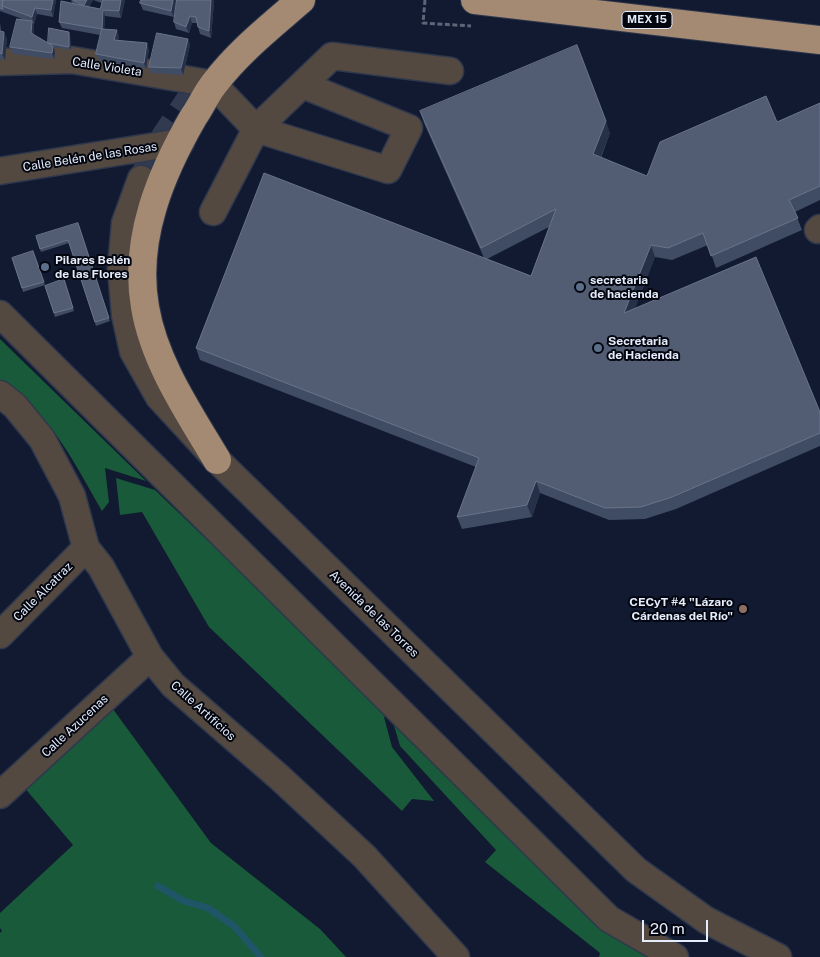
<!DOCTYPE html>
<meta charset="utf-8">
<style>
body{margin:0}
#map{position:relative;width:820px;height:957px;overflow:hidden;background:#111a30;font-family:"Public Sans",sans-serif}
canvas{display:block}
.scale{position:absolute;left:642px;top:920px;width:66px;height:22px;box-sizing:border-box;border:2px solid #e5edfd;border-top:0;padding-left:6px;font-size:15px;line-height:18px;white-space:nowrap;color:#e5edfd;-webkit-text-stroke:4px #03060f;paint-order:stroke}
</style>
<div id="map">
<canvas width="820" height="957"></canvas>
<div class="scale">20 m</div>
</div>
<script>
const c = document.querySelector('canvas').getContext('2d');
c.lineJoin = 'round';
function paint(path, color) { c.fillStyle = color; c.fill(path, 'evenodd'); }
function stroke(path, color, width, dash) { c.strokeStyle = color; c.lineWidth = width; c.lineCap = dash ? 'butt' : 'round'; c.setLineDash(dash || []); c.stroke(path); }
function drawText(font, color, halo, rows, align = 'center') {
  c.font = font + ' "Public Sans",sans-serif'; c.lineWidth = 4; c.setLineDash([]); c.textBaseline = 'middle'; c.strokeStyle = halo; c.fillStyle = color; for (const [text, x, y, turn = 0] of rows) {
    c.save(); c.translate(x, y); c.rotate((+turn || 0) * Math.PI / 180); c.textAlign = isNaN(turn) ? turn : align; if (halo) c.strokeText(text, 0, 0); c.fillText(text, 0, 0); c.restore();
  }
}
paint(new Path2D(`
 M0 339 146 481 105 468 109 502 102 511C71 457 52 416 0 380Z
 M116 478 155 490 390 715 384 717 392 747 434 801 412 799 402 811 209 627 142 512 120 515Z
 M110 705 211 843 320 929 346 957H0V933L2 931 0 928V913L73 845 23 786Z
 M393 722 606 925 648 957H599L600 953 485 862 496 850 400 746Z`), '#185a39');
stroke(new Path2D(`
 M158 886 184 901 208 908 234 926 261 957`), '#205568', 7);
stroke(new Path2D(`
 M141 179 165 135 201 82`), '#313a4f', 26, [26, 13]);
const minor = new Path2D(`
 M0 62 72 60 213 84 256 129 332 56 450 71
 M0 171 181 142
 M141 179 125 223 121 268 125 315 133 351 159 397 217 460 636 870 706 920 778 957
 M213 212 256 129 388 170 409 128 303 85
 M818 230 820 228
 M0 314 609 919 675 957
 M0 394 15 406 42 439 72 496 86 548 101 567 150 657 173 685 279 777 364 856 456 957
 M0 635 86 548
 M0 795 150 657`);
const highway = new Path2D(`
 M475 0 820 40
 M217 460C189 413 154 362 145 307 133 239 161 173 194 116 201 106 206 94 214 84 238 52 271 26 301 0`);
stroke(minor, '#2f384d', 29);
stroke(highway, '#2f384d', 30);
stroke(new Path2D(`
 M425 0 423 23 471 26`), '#5d6579', 3, [5, 2.5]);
stroke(minor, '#544941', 26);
stroke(highway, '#a48973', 28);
paint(new Path2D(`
 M0 0H56L53 17 37 14 34 24 33 23 34 28V35L48 43 70 35 71 50 53 47 55 52 54 59 13 54 10 47 25 20 0 11Z
 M71 0H125L121 18 105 16 104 29 119 36 118 41 149 49 146 69 99 61 96 54 100 35 62 28 59 22 72 3ZM93 0 102 3 100 9 89 7Z
 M141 0H176L174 17 143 10 140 3Z
 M177 0H213L214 2 211 38 200 34 197 23H192L189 33 176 29 174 22Z
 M0 22 1 31 7 39 5 60 0 59Z
 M190 45 183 75 151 73 149 67Z
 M820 103V200L795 212 802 230 716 268 708 245 672 260 655 257 635 308 820 412V446L676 509 645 519 609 520 540 493 532 517 462 529 457 517 476 467 200 360 196 348 484 258 424 123 420 111 610 133 601 158 647 176 777 122ZM549 227 531 276 487 259Z
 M78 223 110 321 96 326 69 243 41 252 36 236Z
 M33 251 45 285 23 292 12 258Z
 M64 279 74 311 55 317 45 286Z`), '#404b64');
paint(new Path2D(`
 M53 0H56L53 17 51 10Z
 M87 0H93L87 11 84 5Z
 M121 0H125L121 18 119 11Z
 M173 0H176L174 17 171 11Z
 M211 0H213L214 2 211 38 209 31Z
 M35 8 37 14 34 24 32 17Z
 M103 10 105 16 104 36 102 29Z
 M190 16 192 23 189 33 186 27Z
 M32 21 34 28V40L31 33Z
 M117 30 119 36 117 47 114 40Z
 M4 32 7 39 5 60 2 54Z
 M69 32 70 35 71 50 69 47Z
 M188 39 190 45 183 75 181 68Z
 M147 43 149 49 146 69 144 63Z
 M53 46 55 52 54 59 52 53Z
 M606 121 610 133 597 166 593 154Z
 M651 245 655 257 629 325 624 313Z
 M536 481 540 493 532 517 527 505Z`), '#263048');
const building = new Path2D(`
 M0 0H3L2 6 3 9 0 8Z
 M3 0H53L51 10 35 8 32 17 2 6Z
 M73 0H87L84 5Z
 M103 0H121L119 11 103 10 102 29 59 22 61 1 100 9Z
 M141 0H173L171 11 140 3Z
 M177 0H211L209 31 198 27 196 17 190 16 186 27 174 22Z
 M17 19 32 21 31 33 53 46 52 53 10 47Z
 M49 28 69 32V47L48 43Z
 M102 29 117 30 114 40 147 43 144 63 96 54Z
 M0 31 4 32 2 54 0 53Z
 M157 33 188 39 181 68 149 67Z
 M577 45 606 121 593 154 647 176 660 142 766 96 777 122 820 103V186L789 200 798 218 711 256 703 233 668 248 651 245 624 313 756 257 820 412V433L672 497 641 507 605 508 536 481 527 505 457 517 479 458 196 348 264 173 531 276 556 209 481 248 420 111Z
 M78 223 109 318 95 322 68 240 40 249 36 236Z
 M33 251 44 282 22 288 12 258Z
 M64 279 73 308 54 313 45 286Z`);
paint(building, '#525d74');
stroke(building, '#69738a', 1);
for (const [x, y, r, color] of [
 [45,267,5,"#5c6f8a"],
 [580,287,5,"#5c6f8a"],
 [598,348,5,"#5c6f8a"],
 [743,609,5,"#8d6e63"]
]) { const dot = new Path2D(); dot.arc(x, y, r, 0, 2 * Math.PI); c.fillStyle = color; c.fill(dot); stroke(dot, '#03060f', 2); }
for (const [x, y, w] of [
 [647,20,50]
]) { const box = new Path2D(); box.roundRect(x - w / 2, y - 8.5, w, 17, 4); c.fillStyle = '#03060f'; c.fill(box); stroke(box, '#e5edfd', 1); }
drawText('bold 11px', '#e5edfd', null, [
 ["MEX 15",647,20]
]);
drawText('12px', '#e5edfd', '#03060f', [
 ["Calle Violeta",107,67,9],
 ["Calle Belén de las Rosas",90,157,-9],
 ["Calle Alcatraz",43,592,-45],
 ["Avenida de las Torres",374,614,44],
 ["Calle Artificios",203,711,42],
 ["Calle Azucenas",75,726,-43]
]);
drawText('bold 12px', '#e5edfd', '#03060f', [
 ["Pilares Belén",55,260],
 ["de las Flores",55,274],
 ["secretaria",590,280],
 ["de hacienda",590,294],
 ["Secretaria",608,341],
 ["de Hacienda",608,355],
 ["CECyT #4 \"Lázaro",733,602,"right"],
 ["Cárdenas del Río\"",733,616,"right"]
], 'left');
</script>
